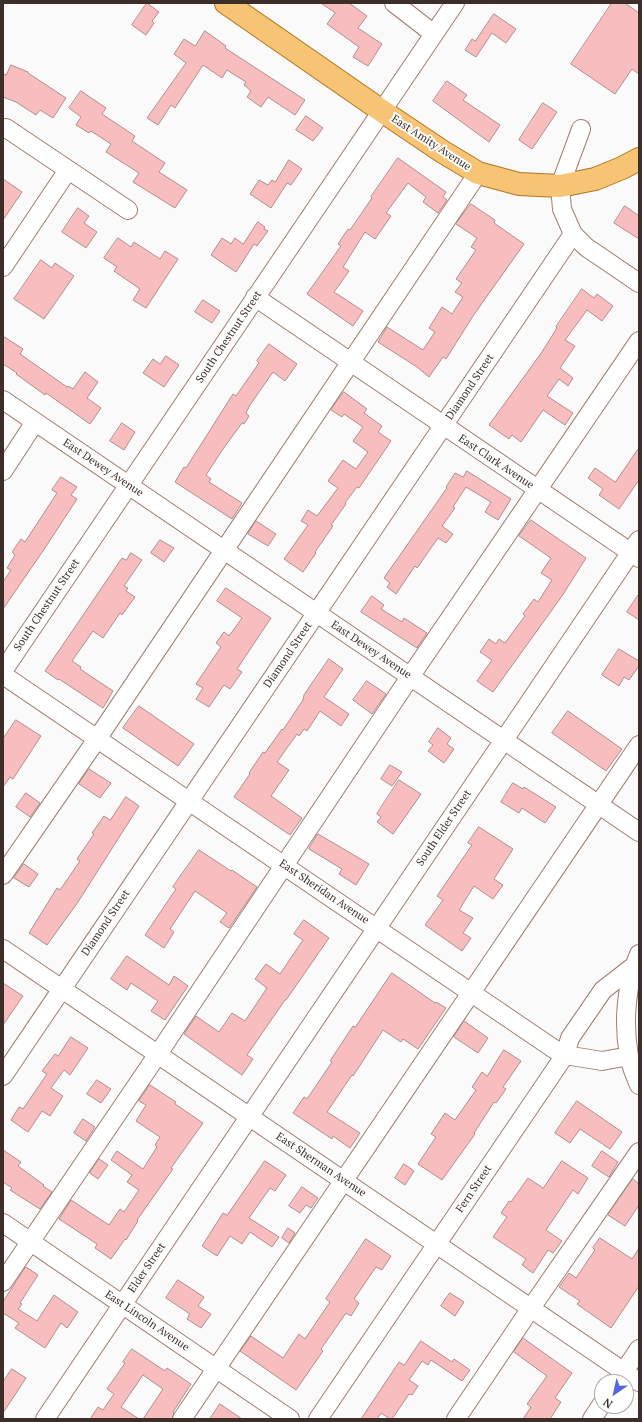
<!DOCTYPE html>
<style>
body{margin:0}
#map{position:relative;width:642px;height:1422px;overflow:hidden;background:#fafafa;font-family:"PT Serif",serif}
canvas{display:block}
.frame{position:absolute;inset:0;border:4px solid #3d2e29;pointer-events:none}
.north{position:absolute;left:594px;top:1374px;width:40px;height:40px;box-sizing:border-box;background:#fff;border:1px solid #b1aba9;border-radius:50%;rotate:214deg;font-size:11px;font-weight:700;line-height:16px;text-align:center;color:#3d2e29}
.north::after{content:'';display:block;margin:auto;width:14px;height:18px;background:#5468de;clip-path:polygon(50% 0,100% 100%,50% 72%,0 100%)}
</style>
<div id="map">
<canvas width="642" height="1422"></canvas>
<div class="frame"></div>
<div class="north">N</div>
</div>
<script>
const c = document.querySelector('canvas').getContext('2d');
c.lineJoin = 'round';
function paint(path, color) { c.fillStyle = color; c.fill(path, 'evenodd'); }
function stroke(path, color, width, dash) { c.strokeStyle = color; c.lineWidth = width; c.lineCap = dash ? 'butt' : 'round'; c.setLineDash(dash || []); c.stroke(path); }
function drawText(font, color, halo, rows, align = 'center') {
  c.font = font + ' "PT Serif",serif'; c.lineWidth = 4; c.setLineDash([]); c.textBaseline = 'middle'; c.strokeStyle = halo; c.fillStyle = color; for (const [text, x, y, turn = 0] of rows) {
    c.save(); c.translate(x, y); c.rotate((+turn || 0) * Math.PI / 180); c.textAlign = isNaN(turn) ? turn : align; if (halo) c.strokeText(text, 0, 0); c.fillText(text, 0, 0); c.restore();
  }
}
const building = new Path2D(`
 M147 3 159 12 152 21 154 23 146 35 132 25Z
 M321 3H349L367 16 358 28 382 44 368 66 353 57 359 47 327 24 335 13Z
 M612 3H625L639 13V74L632 69 615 94 571 64Z
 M494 14 516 29 506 43 492 33 476 57 465 50 472 39 475 41Z
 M205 31 226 46 225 48 305 100 295 115 268 97 261 107 247 97 251 91 244 85 246 82 227 70 222 78 203 65 175 108 171 105 158 125 147 118 186 63 174 54 184 39 195 46Z
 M11 65 28 72V73L66 98 53 118 40 110 36 115 16 102 3 97V74L6 75Z
 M447 81 467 95 463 100 500 125 489 142 433 101Z
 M81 91 106 108 102 114 135 136 132 141 165 163 159 172 187 190 175 208 133 182 139 173 106 152 111 144 91 131 89 133 76 125 81 117 69 108Z
 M543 103 557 112 532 149 519 140Z
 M306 116 323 128 313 141 296 130Z
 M398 158 446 192 443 197 447 200 438 213 423 202 426 197 408 183 386 213 391 216 375 239 365 232 343 267 349 271 334 292 363 311 353 326 307 294 341 246 338 244 348 229 350 230 372 198 371 197Z
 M289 160 302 169 291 185 287 183 271 208 250 194 259 180 268 185 272 180 275 182Z
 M3 179 22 192 3 220Z
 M471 204 495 220 494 223 524 244 473 316 446 359 443 357 429 377 417 367 378 342 387 327 423 350 435 332 429 328 442 307 452 314 463 297 455 292 462 283 456 279 476 250 471 247 477 238 456 224Z
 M625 206 639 216V239L614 223Z
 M78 208 89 216 84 223 97 232 86 248 62 232Z
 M258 222 265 227 264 229 268 231 257 246 254 244 236 272 211 255 222 238 231 244 235 238 243 244Z
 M118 238 131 247 134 242 160 259 165 251 178 259 146 308 133 300 140 289 114 271 117 267 104 258Z
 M41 260 52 268 55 263 74 276 44 319 14 299Z
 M582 289 594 298 597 294 613 306 602 321 587 310 565 340 575 346 560 368 573 378 568 386 559 379 547 396 573 413 565 425 543 410 521 442 512 435 509 439 489 425 542 352 557 328 556 327Z
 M203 300 220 311 212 323 195 312Z
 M3 336 23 349 20 354 67 387 68 386 73 389 85 372 98 382 87 398 101 408 90 424 46 393 45 395 16 374 17 373 3 364Z
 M269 344 297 364 285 381 273 372 250 405 246 413 249 416 244 424 242 423 223 449 206 475 211 479 209 482 242 503 232 519 175 482 184 467 186 468 233 394 236 396 259 363 257 361Z
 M166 356 179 365 164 387 143 373 153 359 160 364Z
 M344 392 367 409 364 413 382 426 378 432 391 441 359 488 357 487 345 503 346 504 331 525 333 526 315 552 316 553 303 572 284 559 308 525 301 521 308 510 317 516 338 488 328 481 343 460 356 469 368 452 353 441 363 427 344 414 342 417 331 410Z
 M122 423 135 432 124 450 110 441Z
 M639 448V480L619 509 599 495 603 489 588 478 595 468 615 482Z
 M467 471 511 499 498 520 485 512 491 502 466 487 453 507 455 508 442 526 453 534 446 543 438 538 417 568 415 566 396 594 387 587 390 583 384 578 447 488 446 487 455 473 463 477Z
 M61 477 77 487 71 495 77 499 43 551 3 609V582L11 570 7 568 15 555 12 552 21 539 25 542 57 493 52 490Z
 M531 520 586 558 562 596 493 692 477 681 492 660 480 652 489 639 496 644 499 639 505 643 525 616 523 614 534 599 538 602 552 580 541 573 551 558 519 536Z
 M256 521 276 534 268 546 248 534Z
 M160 540 174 548 164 562 151 553Z
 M131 553 142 560 124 586 128 588 126 591 135 597 122 615 120 613 103 638 93 631 72 661 81 667 80 669 113 691 103 708 59 679 58 680 45 671 122 558 126 560Z
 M226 588 271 618 237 669 242 672 230 689 224 685 209 707 196 699 203 688 196 684 221 647 216 643 224 632 229 636 242 618 217 601Z
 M639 594V620L627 612Z
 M372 596 384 605 381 609 402 622 404 618 427 633 417 648 361 612Z
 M619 649 639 661V666L629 680 624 677 619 686 602 675Z
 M329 659 343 669 324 697 349 714 341 726 320 711 307 731 304 729 299 736 297 734 277 762 289 770 271 796 302 818 290 835 234 797 250 774 249 773 263 752 265 753 282 729 283 730 303 700 304 695Z
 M367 681 386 694 372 714 353 700Z
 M139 706 194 744 178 766 123 728Z
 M568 711 622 749 606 771 552 733Z
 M16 720 41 736 13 779 10 777 3 787V739Z
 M438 728 451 738 447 744 454 749 444 763 428 751 433 745 429 742Z
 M390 765 402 772 392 786 381 779Z
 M89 769 111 783 100 798 79 784Z
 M399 780 421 794 410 810 393 834 377 822 381 817 377 814Z
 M513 783 523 789 524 787 556 807 545 823 522 808 519 813 501 802Z
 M26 793 40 803 30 817 16 807Z
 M126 797 139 806 78 902 47 945 29 933 57 888 60 890 80 861 77 859 94 834 92 833 104 816 110 820Z
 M479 827 513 849 494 879 503 885 493 899 474 886 459 910 473 918 463 933 471 938 462 951 425 925 443 900 437 896 472 845 468 843Z
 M318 834 369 864 356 885 339 874 342 869 309 849Z
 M199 850 231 871 232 870 257 887 229 928 220 922 227 913 195 891 170 929 174 932 164 948 145 935 176 889 173 887Z
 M24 864 38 874 29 887 14 878Z
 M304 920 329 938 286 1000H285L247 1055 253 1059 242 1075 184 1034 196 1016 219 1032 232 1013 245 1021 267 988 255 979 266 964 280 974 303 940 294 934Z
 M127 956 169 985 174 976 188 986 165 1020 151 1011 158 1001 131 983 127 990 111 979Z
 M392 973 435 1003 436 1002 446 1008 418 1049 403 1039 401 1042 383 1030 353 1076 352 1075 327 1112 360 1133 350 1148 333 1136 332 1139 293 1113 304 1097 307 1099 332 1062 330 1061 353 1026 355 1027Z
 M3 983 23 996 3 1025Z
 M464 1021 488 1038 478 1053 454 1037Z
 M71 1037 88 1048 70 1075 64 1070 51 1088 63 1096 50 1116 42 1111 28 1132 11 1120 19 1107 23 1109 47 1074 42 1071 55 1054 58 1056Z
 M504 1050 521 1061 503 1087 506 1089 496 1103 494 1102 474 1133 475 1134 442 1180 418 1164 436 1137 431 1134 445 1113 455 1120 476 1090 472 1087 482 1072 487 1076Z
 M97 1080 111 1089 101 1103 87 1094Z
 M150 1085 176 1102 175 1104 203 1123 171 1168 173 1169 137 1220 138 1221 126 1240 125 1239 111 1259 95 1248 97 1244 59 1219 71 1200 109 1225 120 1209 124 1212 139 1190 127 1182 132 1175 111 1160 117 1151 143 1169 157 1147 155 1145 160 1137 136 1121 146 1105 139 1101Z
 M577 1101 622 1132 610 1149 580 1129 570 1143 555 1133Z
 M83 1119 95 1127 86 1141 74 1133Z
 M3 1150 21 1162 18 1166 44 1185 43 1186 52 1192 40 1209 10 1190 12 1188 3 1182Z
 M602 1151 618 1162 609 1177 592 1166Z
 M99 1159 108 1165 98 1179 90 1173Z
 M265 1161 286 1175 275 1191 270 1188 249 1218 279 1237 272 1247 250 1232 242 1244 230 1236 217 1256 202 1246 223 1213 227 1215Z
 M562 1161 588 1178 578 1194 573 1190 546 1230 562 1241 553 1253 548 1250 533 1273 522 1265 526 1259 493 1237 507 1217 501 1213 509 1201 511 1202 528 1178 543 1188Z
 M404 1164 414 1171 405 1185 395 1178Z
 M633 1179 639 1184V1205L625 1226 608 1215Z
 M302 1187 318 1198 311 1208 306 1205 300 1213 289 1206Z
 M288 1228 295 1233 289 1243 282 1238Z
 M600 1238 632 1259 639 1248V1286L611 1328 577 1304 580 1301 559 1287 569 1273 576 1278 595 1250 593 1248Z
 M366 1239 391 1256 382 1270 376 1267 354 1299 359 1303 351 1316 346 1313 321 1349 323 1351 296 1390 240 1351 251 1336 283 1358 299 1334 305 1339 330 1302 326 1299Z
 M26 1267 38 1275 20 1303 22 1304 18 1309 37 1321 54 1295 78 1312 67 1328 61 1323 45 1348 15 1328 19 1323 3 1313V1302Z
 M178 1280 204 1297 198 1306 211 1314 201 1328 187 1319 190 1314 166 1298Z
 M450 1293 464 1302 455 1316 441 1306Z
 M523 1338 572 1373 555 1398 561 1402 550 1419H523L531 1407 527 1404 547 1376 514 1352Z
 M421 1341 452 1362 454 1359 470 1370 462 1381 431 1360 428 1365 422 1361 409 1380 418 1386 412 1395 409 1394 392 1419H390L381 1413 377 1419H361L399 1362 404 1365Z
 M132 1349 165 1371 167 1368 191 1384 173 1412 174 1413 172 1419H143L163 1389 143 1375 121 1407 139 1419H90L98 1407 103 1410 114 1394 107 1389 125 1363 123 1362Z
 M12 1369 26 1378 3 1413V1382Z
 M220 1404 242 1419H210Z`);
paint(building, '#f8bebf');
stroke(building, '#b28c8c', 1);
const minor = new Path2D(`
 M394 3 434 34
 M6 128 128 210
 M581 129 560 186 562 209 573 234 586 247 639 283
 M3 267 68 170
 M255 297 639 558
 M3 400 639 832
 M3 471 35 422
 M3 671 455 3
 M3 675 554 1049 565 1055 602 1061 629 1056
 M3 875 97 739 478 173
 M3 949 639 1382
 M639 954C626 984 623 1023 629 1056 631 1066 635 1076 639 1085
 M3 1076 573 234
 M3 1223 290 1419
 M3 1282 158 1054 410 677 639 341
 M617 1382 639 1349
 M45 1419 639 540
 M182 1419 639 745
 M318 1419 565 1055 570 1038 603 990 634 966
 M456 1419 531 1308 639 1152
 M592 1419 602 1404`);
const major = new Path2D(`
 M226 3 382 111 443 152 478 173 519 184 560 186 595 179 622 168 639 159`);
stroke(minor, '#9f7d6f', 20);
stroke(major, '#b2751d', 24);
stroke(minor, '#fff', 18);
stroke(major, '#f7c374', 22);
drawText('11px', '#3d2e29', '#fff', [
 ["East Amity Avenue",431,143,33],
 ["South Chestnut Street",229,337,-56],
 ["Diamond Street",470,387,-56],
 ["East Clark Avenue",496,462,34],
 ["East Dewey Avenue",103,468,34],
 ["South Chestnut Street",47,605,-56],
 ["East Dewey Avenue",371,650,34],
 ["Diamond Street",288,655,-56],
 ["South Elder Street",444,828,-56],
 ["East Sheridan Avenue",324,892,34],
 ["Diamond Street",106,923,-56],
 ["East Sherman Avenue",321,1165,34],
 ["Fern Street",474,1189,-56],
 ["Elder Street",147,1268,-56],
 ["East Lincoln Avenue",147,1321,34]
]);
</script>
